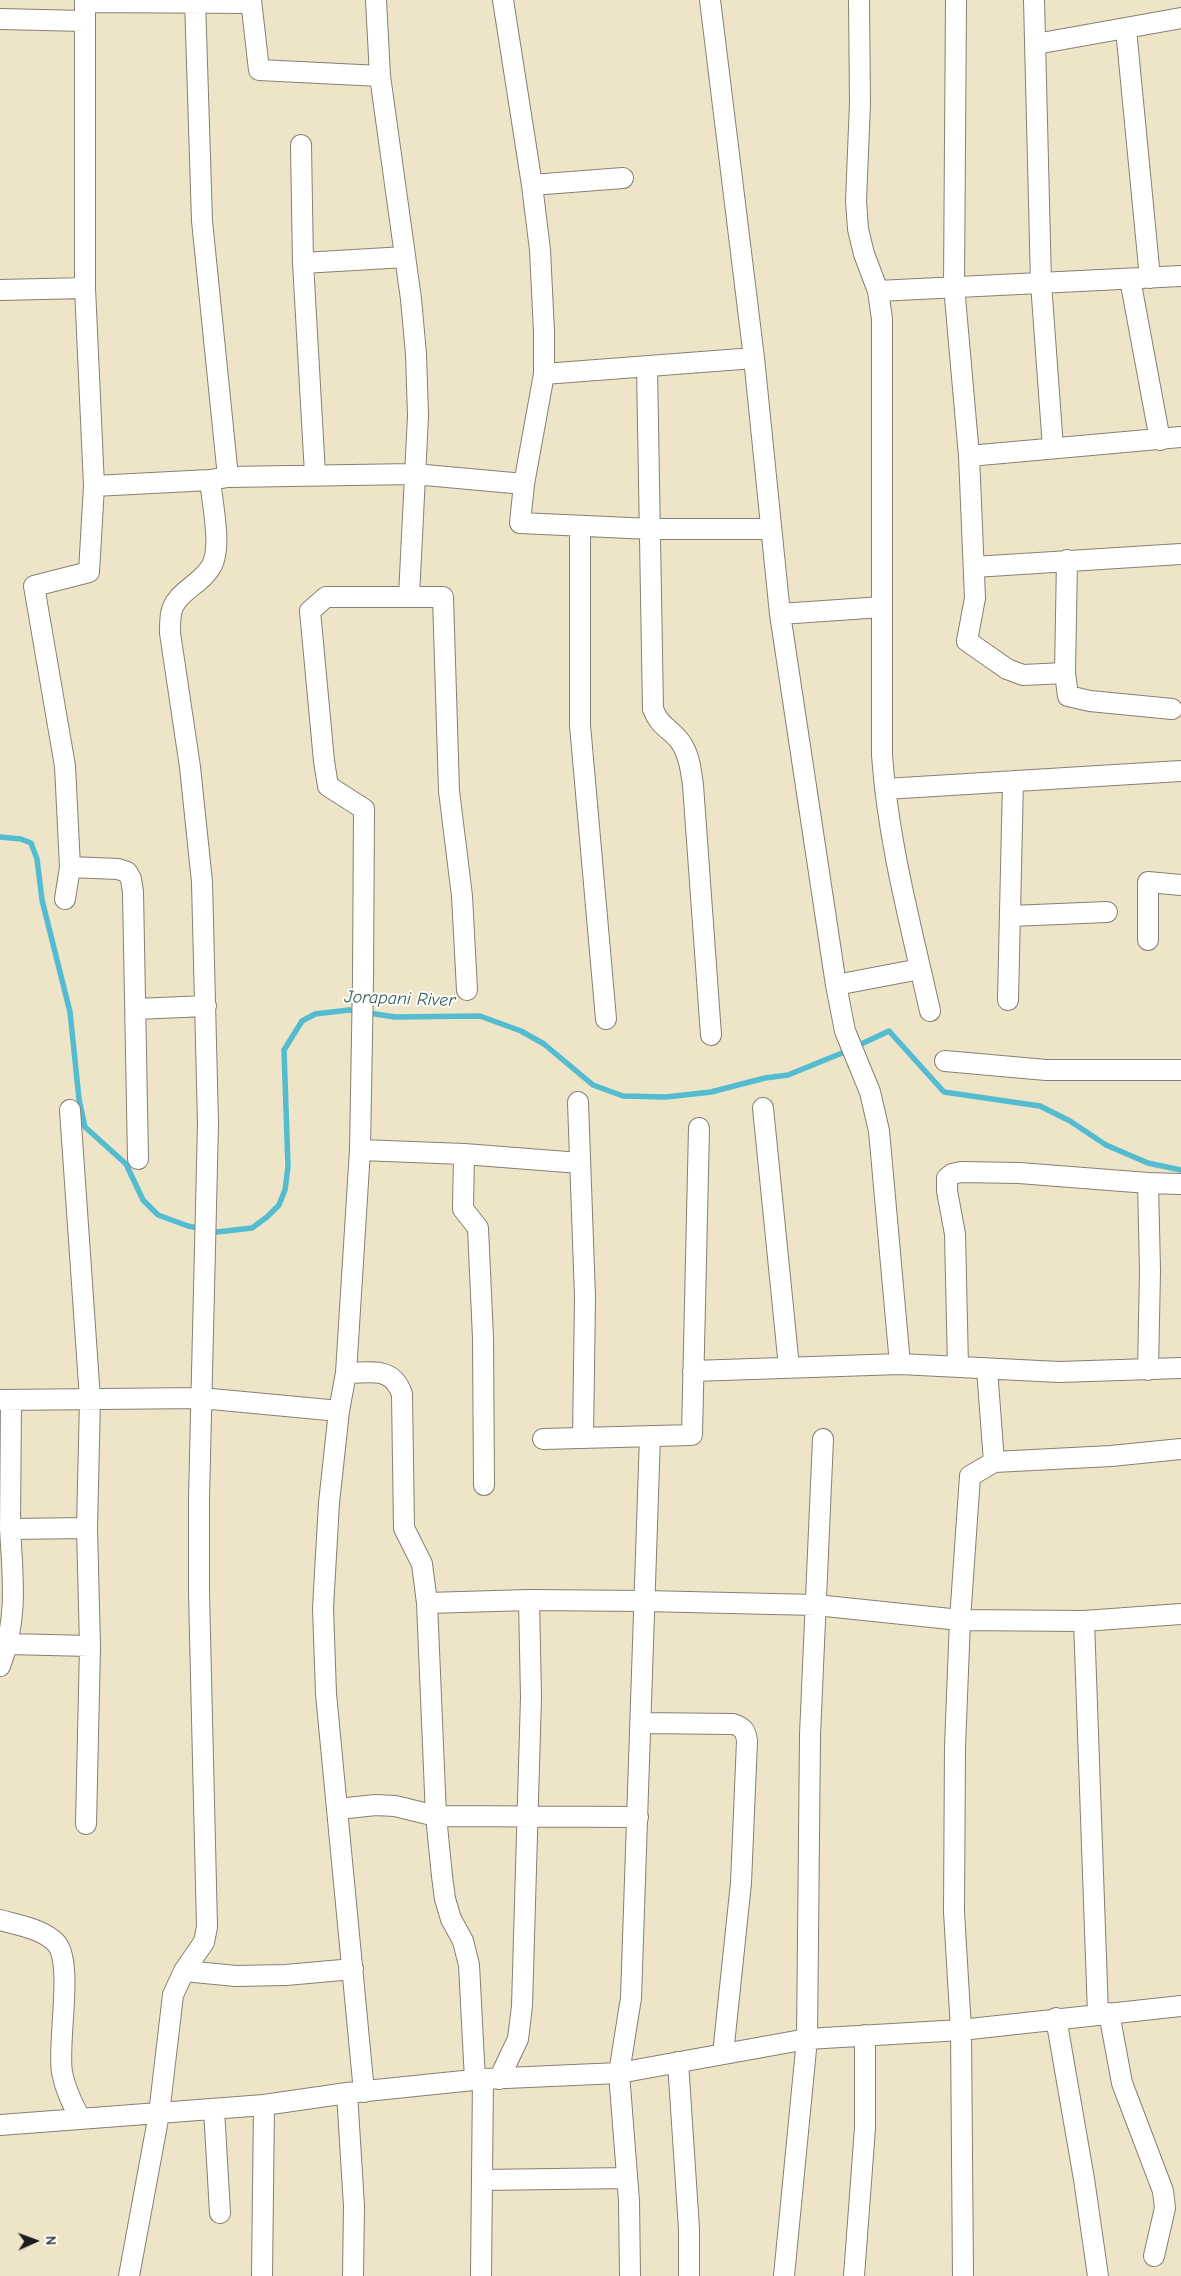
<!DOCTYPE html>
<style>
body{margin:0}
#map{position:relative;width:1181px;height:2276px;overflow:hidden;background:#eee4c7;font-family:"Comic Neue",sans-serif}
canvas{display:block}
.north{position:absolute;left:10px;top:2216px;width:50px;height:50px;-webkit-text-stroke:4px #fdfcf7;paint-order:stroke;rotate:88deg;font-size:14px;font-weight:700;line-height:20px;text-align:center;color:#1c1c1c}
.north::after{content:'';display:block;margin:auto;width:18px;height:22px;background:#1c1c1c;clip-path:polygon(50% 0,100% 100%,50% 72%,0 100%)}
</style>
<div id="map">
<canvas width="1181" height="2276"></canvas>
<div class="north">N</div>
</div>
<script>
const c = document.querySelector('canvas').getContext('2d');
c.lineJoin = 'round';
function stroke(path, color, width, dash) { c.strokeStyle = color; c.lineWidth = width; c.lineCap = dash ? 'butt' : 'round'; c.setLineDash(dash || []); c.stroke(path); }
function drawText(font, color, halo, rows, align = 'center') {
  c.font = font + ' "Comic Neue",sans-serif'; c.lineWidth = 4; c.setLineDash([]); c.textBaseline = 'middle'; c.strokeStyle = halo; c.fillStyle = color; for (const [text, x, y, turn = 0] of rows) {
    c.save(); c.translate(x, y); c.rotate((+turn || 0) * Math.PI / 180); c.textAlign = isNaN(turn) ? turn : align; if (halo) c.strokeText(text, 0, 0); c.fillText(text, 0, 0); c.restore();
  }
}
stroke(new Path2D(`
 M0 837 21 839 31 843 37 859 42 900 70 1012 79 1099 85 1127 126 1164 143 1200 158 1215 188 1226 217 1232 252 1228 267 1217 279 1205 285 1190 288 1167 284 1050 302 1021 315 1014 349 1010 395 1017 480 1016 521 1031 544 1044 593 1085 623 1096 666 1097 711 1092 765 1078 788 1075 842 1053 889 1031 944 1092 1040 1106 1070 1121 1106 1145 1148 1163 1181 1170`), '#54bcd1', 5.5);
const minor = new Path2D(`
 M85 0V288L94 486 89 572 34 586 65 766 70 867 118 869 127 872 131 879 133 892 138 1159
 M195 0 202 221 228 477
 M251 0 259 70 380 76
 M376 0 380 76 411 299 416 354 418 416 409 596
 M503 0 532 185 540 250 544 332V374L524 484 520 523 651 529H770
 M710 0 754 358 780 614 836 985 845 1031 870 1092 879 1131 900 1364
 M859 0 860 103 856 201 858 229 864 254 878 291 882 319V755C888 842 911 926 930 1011
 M956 0 954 286 969 456 1181 437
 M1034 0 1041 283 1053 448
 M85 2 250 3
 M0 19 84 21
 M1126 29 1150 278
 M1036 44 1181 18
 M301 145 303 263 315 474
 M532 185 623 178
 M303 263 405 257
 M1130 279 1160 440
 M0 290 85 288
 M878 291 1181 276
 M647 367 653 709C661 730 674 729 683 746 690 758 691 772 693 785L711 1035
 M544 374 754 358
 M969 456 975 598 967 641 1007 669 1023 675 1065 673
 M94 486 210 480 228 477 414 474 524 484
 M580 526V725L606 1019
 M1067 560 1065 673 1068 696 1090 701 1172 709
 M974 567 1181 554
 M780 614 882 607
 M885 789 1181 771
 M65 899 70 867
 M1011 916 1107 912
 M1148 940V882L1181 885
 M836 985 920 969
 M1008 1000 1013 781
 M136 1009 206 1006
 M945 1061 1046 1070H1181
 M578 1102 585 1297 583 1438
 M763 1108 789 1367
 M70 1110 90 1399 87 1528 90 1646 86 1824
 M360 1150 464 1154 580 1163
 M464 1154 463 1209 478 1228 483 1338 484 1485
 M958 1367 955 1234 947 1191V1178L952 1174 961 1172 1019 1173 1148 1183
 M1148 1370 1150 1271 1148 1183 1181 1184
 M693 1371 900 1364 1059 1372 1181 1368
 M346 1373C372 1373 392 1366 402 1394L404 1528 422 1564 427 1603 436 1816 442 1876 445 1899 451 1919 463 1941 469 1965 475 2080
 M0 1400 201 1398 339 1411
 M543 1439 692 1435 699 1128
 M994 1462 1111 1456 1181 1449
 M10 1529 11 1400
 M427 1603 529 1600 645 1601 816 1605 960 1620 1084 1621
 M8 1644 90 1646
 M0 1666C18 1619 13 1579 10 1529L87 1528
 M641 1723 733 1724C743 1727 746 1731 747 1741L741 1883 723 2054
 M338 1809 376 1805 395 1806 436 1816 638 1817
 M0 1920C18 1925 43 1929 56 1943 74 1962 57 2043 62 2072 65 2089 72 2103 80 2118
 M184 1971 236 1976 286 1975 353 1969
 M1109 2013 1122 2083 1163 2191 1165 2208 1154 2256
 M1098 2014 1084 1621 1181 1614
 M1056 2018 1084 2179 1098 2276
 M678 2062 689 2229V2276
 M499 2079 518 2039 522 2006 531 1697 529 1600
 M364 2092 326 1694 323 1608 329 1503 339 1411 346 1373 360 1150 363 979 364 809 328 786 324 761 310 611 326 597H443L449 791 462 896 467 990
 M347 2093 354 2206 353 2276
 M214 2109 220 2213
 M0 2125 264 2105 347 2093 483 2079 619 2073 807 2039 961 2030 1181 2006
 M482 2180 627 2178
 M129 2276 159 2114 173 1995 184 1971 204 1942 207 1927 199 1593V1498L208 1123 202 882 190 767 170 633C170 627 170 620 171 614 174 592 203 584 212 565 222 546 212 502 210 480
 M262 2276 264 2105
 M481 2276 483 2079
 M630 2276 629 2201 619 2073 631 1998 650 1436
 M784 2276 807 2039 810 1735 823 1439
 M854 2276 865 2128V2035
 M963 2276 961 2030 954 1912 955 1747 960 1620 970 1476 994 1462 987 1369`);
stroke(minor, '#858072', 22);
stroke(minor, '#fff', 20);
drawText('italic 18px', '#325c64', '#fdfcf7', [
 ["Jorapani River",400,999,2]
]);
</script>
